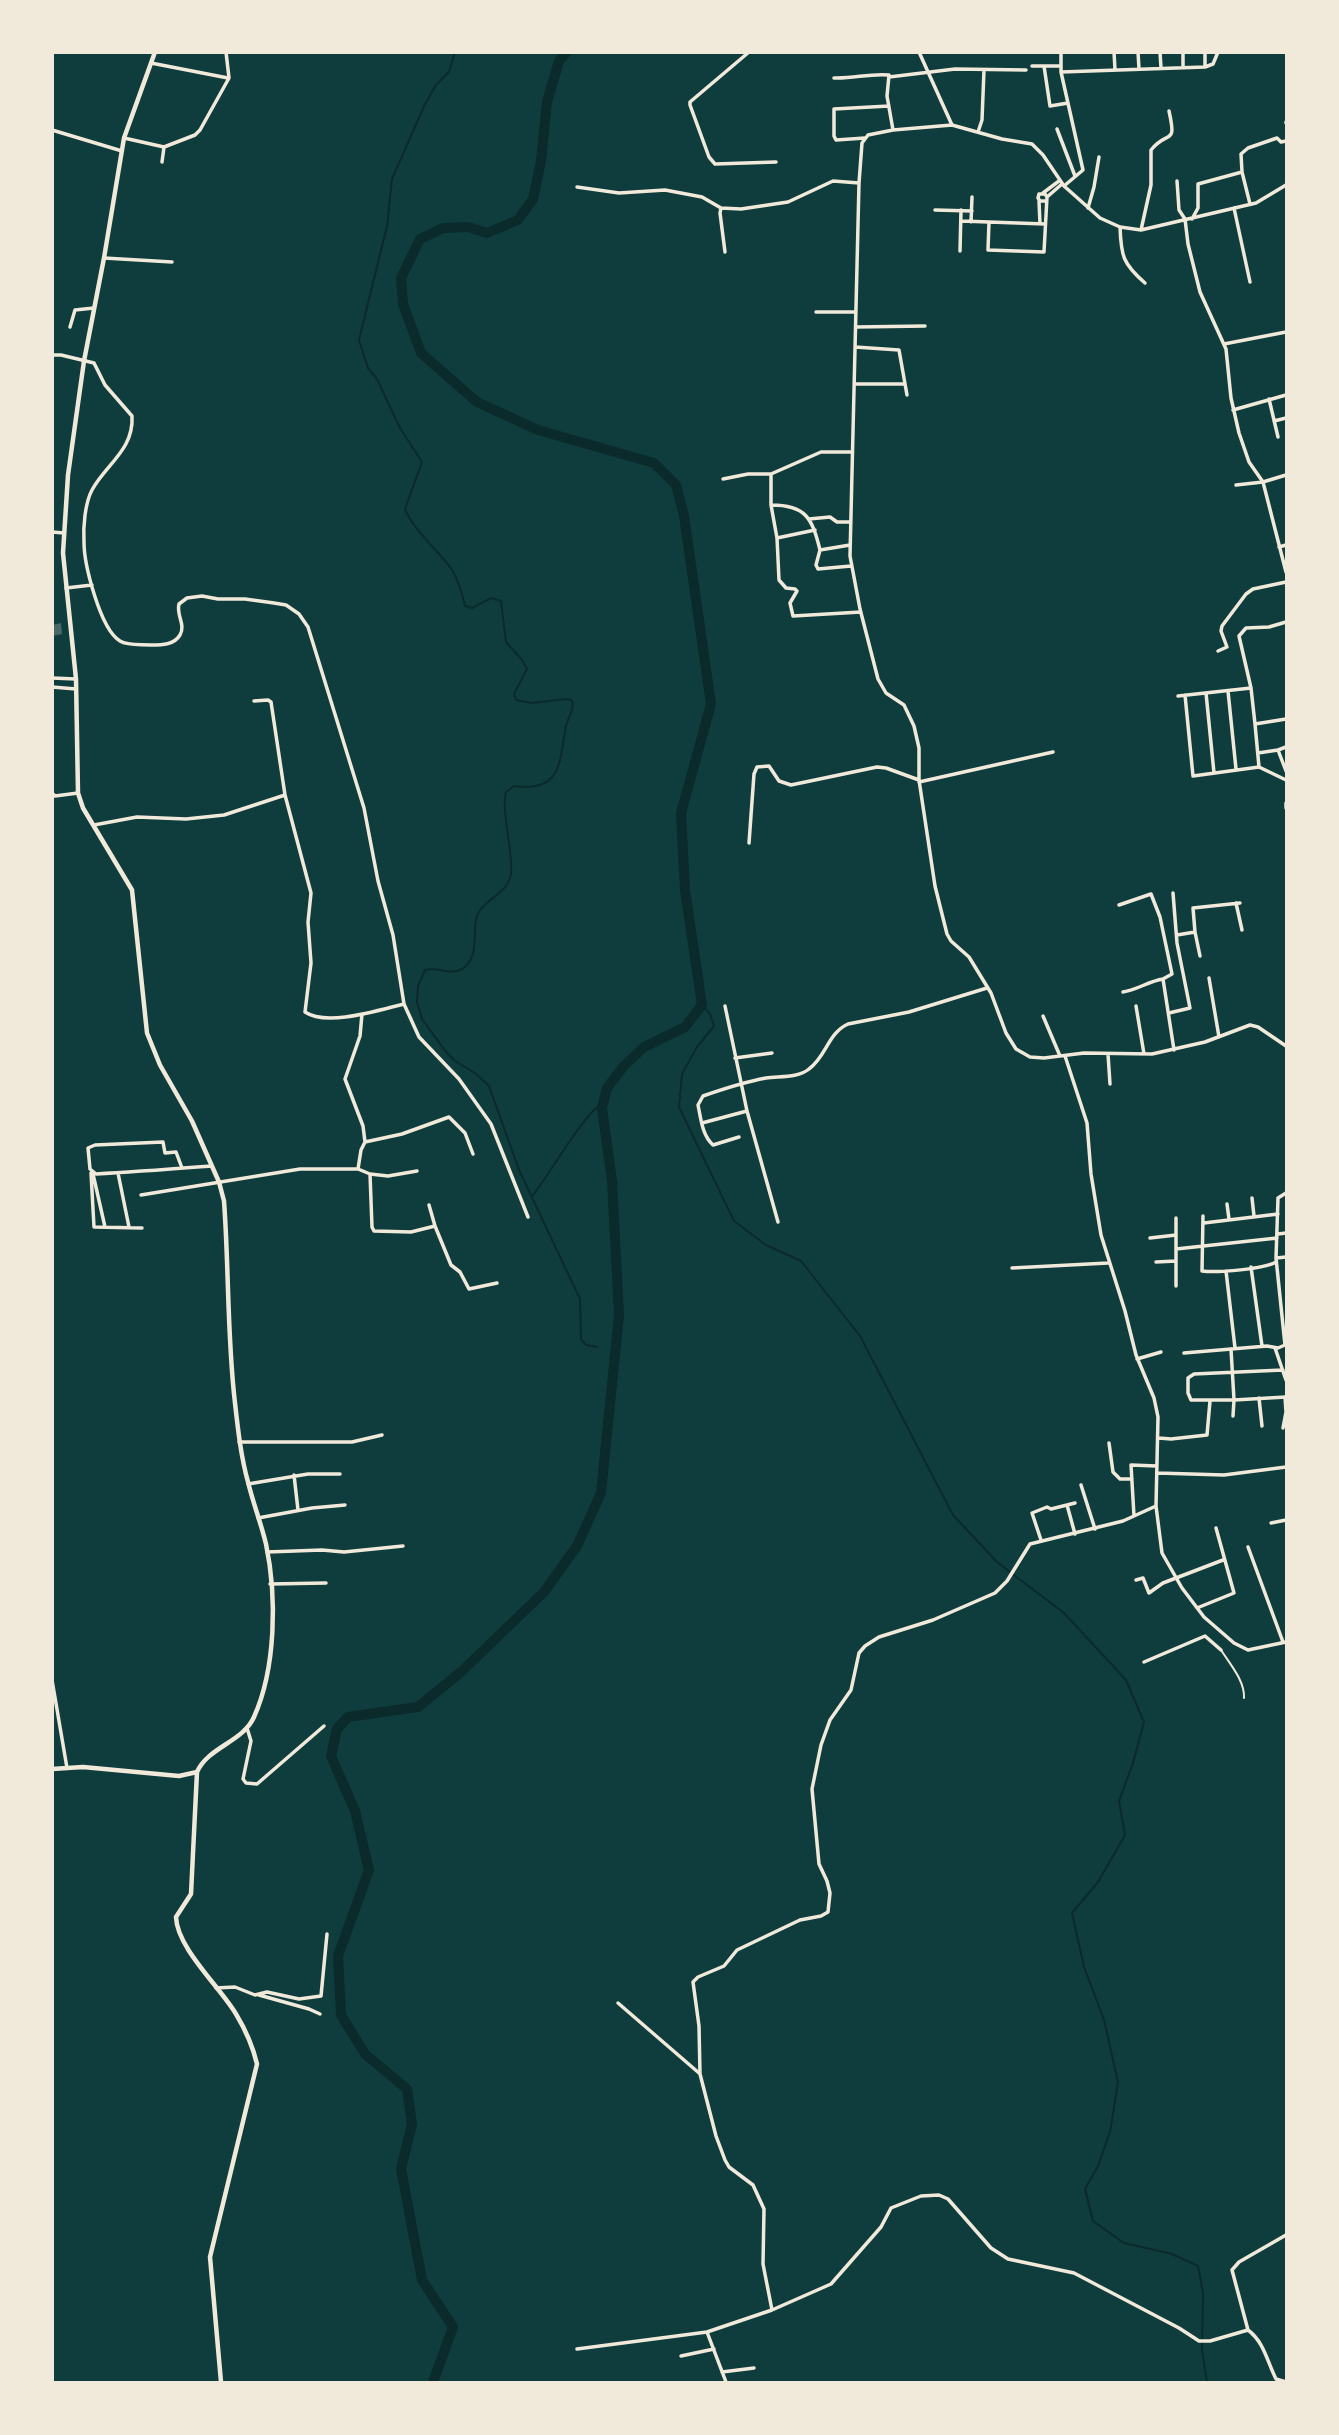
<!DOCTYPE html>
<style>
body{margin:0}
#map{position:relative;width:1339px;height:2435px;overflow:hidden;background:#0f3d3e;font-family:"Varela Round",sans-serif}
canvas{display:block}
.frame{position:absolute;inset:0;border:54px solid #f1e9da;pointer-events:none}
</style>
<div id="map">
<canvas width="1339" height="2435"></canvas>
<div class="frame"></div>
</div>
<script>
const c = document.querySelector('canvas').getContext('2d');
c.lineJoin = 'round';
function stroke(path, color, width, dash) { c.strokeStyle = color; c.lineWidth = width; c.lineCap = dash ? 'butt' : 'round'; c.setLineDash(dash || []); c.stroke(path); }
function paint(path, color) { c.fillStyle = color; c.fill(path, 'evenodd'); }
stroke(new Path2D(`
 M455 52 449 72 436 85 425 104 392 179 387 226 359 340 368 368 377 379 400 428 422 462 405 509C415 533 437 548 452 570 459 581 462 593 465 606L472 608 491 598 501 601 506 642 522 660 527 669 514 694 516 700 531 703 566 699 572 700C575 709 568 717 566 726 559 761 563 793 514 786L506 792C501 811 513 850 511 873 509 895 481 899 476 919 473 935 479 959 462 969 449 976 437 966 425 970L418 986 417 1002 422 1019 446 1052 455 1061 475 1073 489 1086 519 1170 580 1299 581 1339 586 1345 597 1347
 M702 1005 710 1014 714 1026 697 1047 682 1074 679 1107 734 1221 766 1245 801 1261 860 1336 953 1515 997 1562 1064 1613 1126 1680 1144 1722 1133 1763 1119 1801 1125 1835 1098 1882 1072 1913 1084 1967 1104 2020 1118 2082 1110 2132 1098 2166 1085 2189 1093 2221 1124 2243 1172 2254 1198 2266 1203 2293 1202 2350 1207 2382
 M533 1195C548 1177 587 1108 604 1103`), '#0a2a2b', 2);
stroke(new Path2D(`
 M433 2382 453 2327 422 2280 401 2169 412 2124 407 2089 365 2054 341 2015 338 1956 369 1870 355 1811 331 1756 337 1729 348 1717 418 1707 461 1672 544 1592 577 1546 601 1493 619 1315 612 1181 602 1108 607 1088 623 1067 644 1047 685 1027 702 1005 685 890 681 813 711 704 684 516 676 485 654 463 538 430 477 402 421 353 403 304 401 278 420 239 443 228 468 227 487 233 518 220 533 199 541 161 547 102 559 61 567 52`), '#0a2a2b', 10);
paint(new Path2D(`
 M61 623 62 634 52 636V625Z`), '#486865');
stroke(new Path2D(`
 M1221 1650C1230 1664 1245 1681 1244 1698`), '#f1e9da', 2);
stroke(new Path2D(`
 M749 52 690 102V105L709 157 715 164 776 162
 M919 52 952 125
 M1061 52V72
 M1114 52 1115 70
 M1138 52 1139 69
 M1160 52 1161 68
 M1183 52V67
 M1205 52V67
 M151 63 228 78
 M1032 66H1044L1050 106 1068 103
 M1044 66H1061
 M889 77 955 69 1026 70
 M834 78C853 79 870 73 889 75L887 96 893 130
 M1286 122V123
 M1057 129 1075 176
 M52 130 122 151
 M978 132 982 120 984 70
 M124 138 164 147 162 162
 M865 138 836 140 834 136V109L889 106
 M164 147 195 135 200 130 229 78 226 52
 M1242 172 1250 204
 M1177 181 1179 210 1185 219 1188 244 1200 292 1226 349 1231 398 1239 433 1249 462 1263 482 1286 572
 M1286 185 1256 203 1141 230 1120 227 1100 218 1064 186 1043 155 1032 144 1002 139 952 125 893 130 868 135 862 143 859 183 850 556 860 609 878 679 886 693 904 705 914 726 919 748V780L935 886 947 934 951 941 969 957 991 993 1006 1033 1016 1049 1030 1057 1044 1058 1084 1053 1152 1054 1205 1042 1250 1025 1258 1027 1286 1046
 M1064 186 1083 170 1061 72 1205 67 1213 64 1218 52
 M577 187 619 193 665 190 702 197 721 208 741 209 788 202 833 181 859 183
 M1043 193 1059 181
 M1047 197 1062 184
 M1039 201 1040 224
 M721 208 720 213 725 252
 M1088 208 1094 187 1099 157
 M1234 208 1250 282
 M935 210 972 211
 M1192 219 1198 208V184L1242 172 1241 154 1248 148 1277 138 1281 142 1286 141
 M961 221 1045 224
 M971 222 972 197
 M989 222 988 250 1044 252 1047 197 1045 194H1039L1038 198 1040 201H1046
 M1120 227C1121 256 1123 264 1145 283
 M1141 230 1151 185V150C1168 129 1177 147 1169 111
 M960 251 961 210
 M104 258 172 262
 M816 312H856
 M70 327 75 310 94 308
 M856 327 925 326
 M1224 344 1286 332
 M855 347 899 350 907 395
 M52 355H61L94 363 105 385 132 416C134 450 106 464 92 490 85 503 83 527 84 542 84 564 100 629 120 641 128 646 141 644 151 645 162 645 174 645 180 635 186 624 176 616 179 604L187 598 202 596 218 599H245L274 603 286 605 299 614 308 627 364 808 378 881 393 935 404 1004 419 1037 459 1079 491 1124 528 1217
 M854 384H905
 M1269 399 1278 437
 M1233 410 1286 395
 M1274 421 1286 418
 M771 474V505C806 505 812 518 820 550L850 545
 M723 479 748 474H771L821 452H852
 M1236 485 1263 482 1286 475
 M771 505 777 538 779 580 786 588 795 589 797 591 790 603 793 616 861 612
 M809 519 830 517 837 522H850
 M52 532 64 533
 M777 538 815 530
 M1279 547 1286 545
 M820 550 816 565 818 569 851 566
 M66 588 92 585
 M1286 622 1269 627 1246 628 1239 636 1251 688 1255 724 1286 719
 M1218 651 1227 647 1221 631 1222 626 1246 594 1253 589 1286 582
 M52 678 76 679
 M52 687 76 689
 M1228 691 1236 769
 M1206 693 1214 773
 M1185 695 1193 776 1259 767
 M1178 696 1251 688
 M254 701 268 700 271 702 285 795
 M1255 724 1259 767 1286 780
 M1286 747 1278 750 1286 771
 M1258 753 1278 750
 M919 782 1053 752
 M52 793 55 796 78 793
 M1286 803V808
 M94 825 137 817 186 819 224 815 285 795 311 893 308 922 311 963 305 1012C327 1027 379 1010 404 1004
 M749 843 754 774 757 767 769 766 779 781 791 785 877 767 886 768 919 780
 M1236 903 1242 930
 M1119 905 1151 894 1160 917 1172 974 1163 979 1174 1050
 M1195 932 1200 956
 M1177 935 1195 932 1193 908 1240 903
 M1209 978 1219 1037
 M1123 992C1137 990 1149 981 1163 979
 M1136 1006 1144 1054
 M1169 1013 1190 1008 1177 943 1173 893
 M362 1014 360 1036 345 1079 363 1126 365 1142
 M1043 1016 1060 1056
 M1108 1054 1110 1084
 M1065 1056 1087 1123 1091 1174 1101 1235 1125 1311 1136 1355 1154 1398 1158 1417 1156 1506 1162 1553 1182 1588 1204 1617 1234 1643 1248 1650 1286 1642
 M735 1058 772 1053
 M747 1111 778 1222
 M702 1123 747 1111 725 1006
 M739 1137 713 1145C702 1135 701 1119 698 1105L703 1096C723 1089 745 1082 766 1078 780 1076 798 1078 809 1069 826 1057 828 1033 848 1024L909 1012 987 988
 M182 1168 176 1152 165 1153 163 1142 95 1145 88 1148 90 1169 96 1174C135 1172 173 1169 212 1166
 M358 1169 361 1150 365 1142 402 1134 449 1117 465 1133 473 1154
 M91 1173 94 1227 142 1228
 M118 1173 129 1227
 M93 1174 105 1227
 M370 1174 388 1176 417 1171
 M141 1195 300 1169H358L370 1174 372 1227 374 1231 411 1232 435 1226 429 1205
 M1252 1198 1254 1216
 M1227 1204 1229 1219
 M1203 1216 1202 1271C1218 1273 1264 1269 1276 1262
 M1176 1218V1286
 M1204 1223 1278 1214
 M435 1226 451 1265 460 1272 469 1289 497 1283
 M1278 1234 1286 1233
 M1150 1238 1176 1235
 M1176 1249 1277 1238
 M1276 1258 1286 1257
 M1156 1262 1176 1261
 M1251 1267 1262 1346
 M1012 1268 1108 1263
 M1226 1271 1235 1348
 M1275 1348 1286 1380
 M1231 1349 1234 1400 1286 1397
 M1184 1353 1267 1346 1278 1348 1285 1345 1276 1258 1278 1198 1286 1193
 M1137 1359 1161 1352
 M1259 1398 1262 1426
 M1233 1416 1234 1400H1191L1188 1393V1378L1194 1374 1283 1370
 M1283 1428 1286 1412 1285 1397
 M1159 1438 1171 1439 1207 1435 1210 1401
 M239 1442H352L382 1435
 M1109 1443 1113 1472 1120 1479H1132
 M1157 1473 1224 1475 1286 1467
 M294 1475 298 1510
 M248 1484 308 1474H340
 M1081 1485 1095 1529
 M1067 1505 1075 1534
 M1134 1516 1131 1465 1157 1466
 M258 1518 312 1508 345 1505
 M1271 1523 1286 1520
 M1041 1540 1032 1513 1047 1507 1051 1509 1075 1503
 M1248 1547 1283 1642
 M267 1552 322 1550 344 1552 403 1546
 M1136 1580 1143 1578 1149 1593 1163 1583 1223 1560
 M270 1584 326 1583
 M1197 1608 1234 1593 1216 1528
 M1144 1662 1205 1636 1221 1650
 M52 1680 67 1768
 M247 1728 251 1741 243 1779 246 1783 257 1784 324 1726
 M216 1988 235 1987 255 1995 267 1992 299 1999 321 1996 327 1934
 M259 1995 309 2009 320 2014
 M618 2003 699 2073
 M772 2310 763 2264 764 2209 753 2185 729 2167 725 2160 716 2136 700 2074 699 2026 693 1982 698 1977 724 1966 737 1950 800 1920 821 1916 828 1912 830 1893 827 1881 819 1864 812 1789 821 1745 830 1720 851 1690 859 1653 865 1646 879 1637 933 1620 995 1593 1007 1581 1030 1544 1123 1521 1156 1506
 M1248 2330 1232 2270 1239 2262 1286 2235
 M577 2349 707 2332
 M681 2356 714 2349
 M722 2372 754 2368
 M726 2382 707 2332 772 2310 831 2284 881 2227 891 2208 921 2196 939 2195 948 2199 991 2248 1008 2259 1074 2273 1179 2328 1199 2341H1210L1248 2330C1264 2342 1267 2361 1276 2379L1286 2382`), '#f1e9da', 3.5);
stroke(new Path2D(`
 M155 52 124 138 104 258 84 361 68 475 63 553 76 679 78 793 83 808 132 890 147 1033 160 1065 192 1121 219 1182 224 1201C229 1268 227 1336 235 1403 238 1430 241 1457 248 1482 253 1503 261 1523 266 1544 277 1596 276 1668 254 1717 243 1742 208 1747 197 1772L191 1894 176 1917C177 1948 220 1987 236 2014 245 2029 253 2047 257 2064L210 2257 221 2382
 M52 1769 83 1767 179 1776 197 1772`), '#f1e9da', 4.5);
</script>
